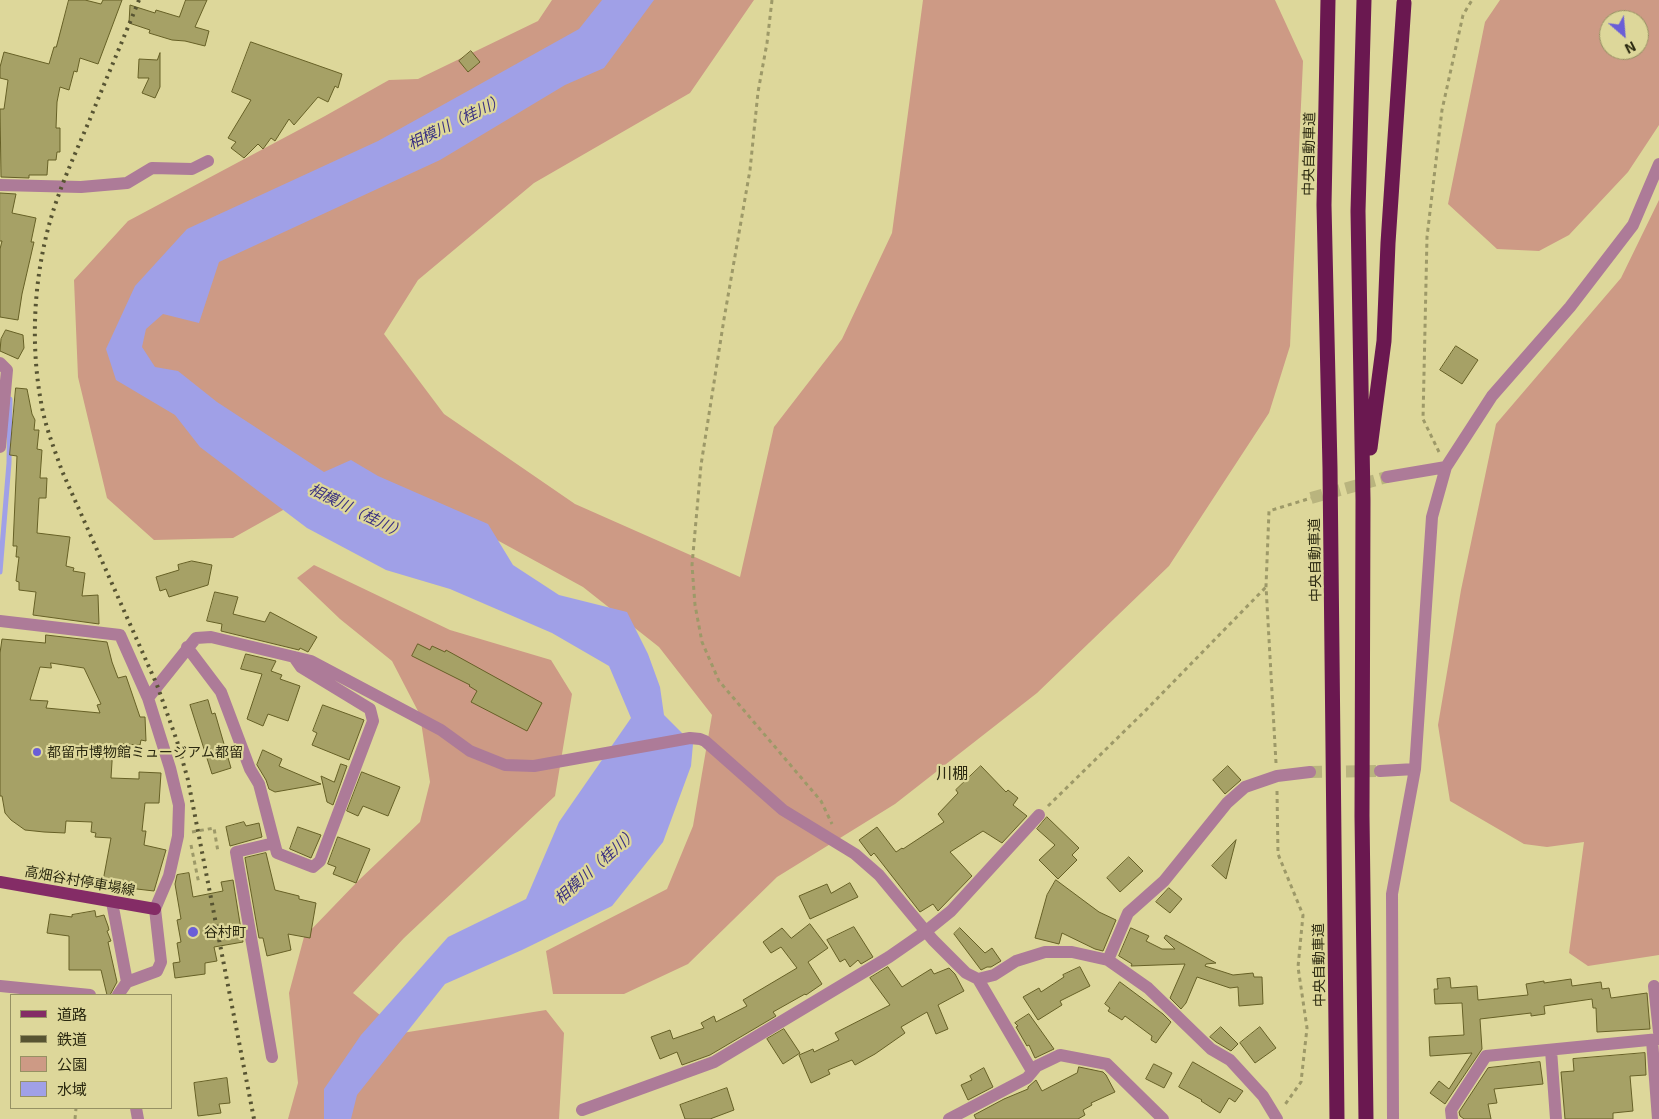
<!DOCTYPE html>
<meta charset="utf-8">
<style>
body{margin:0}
#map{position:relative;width:1659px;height:1119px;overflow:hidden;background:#ddd79a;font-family:"Exo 2","Noto Sans JP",sans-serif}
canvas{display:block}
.legend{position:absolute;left:10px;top:994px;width:162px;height:115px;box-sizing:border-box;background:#ddd79a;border:1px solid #969163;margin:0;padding:6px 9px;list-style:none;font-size:15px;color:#2b2910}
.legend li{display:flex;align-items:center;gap:10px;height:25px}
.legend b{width:25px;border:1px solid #969163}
.north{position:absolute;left:1599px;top:10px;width:50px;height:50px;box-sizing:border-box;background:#ddd79a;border:1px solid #969163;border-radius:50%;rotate:153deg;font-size:14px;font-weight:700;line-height:20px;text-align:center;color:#2b2910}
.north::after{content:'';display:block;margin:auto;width:18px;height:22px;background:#6a5ed7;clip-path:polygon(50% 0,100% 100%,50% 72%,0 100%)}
</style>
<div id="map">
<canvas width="1659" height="1119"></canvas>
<ul class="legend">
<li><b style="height:6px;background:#842c66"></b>道路</li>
<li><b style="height:6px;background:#575432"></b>鉄道</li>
<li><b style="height:14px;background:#cd9a85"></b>公園</li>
<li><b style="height:14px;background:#a0a0e7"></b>水域</li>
</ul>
<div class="north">N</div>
</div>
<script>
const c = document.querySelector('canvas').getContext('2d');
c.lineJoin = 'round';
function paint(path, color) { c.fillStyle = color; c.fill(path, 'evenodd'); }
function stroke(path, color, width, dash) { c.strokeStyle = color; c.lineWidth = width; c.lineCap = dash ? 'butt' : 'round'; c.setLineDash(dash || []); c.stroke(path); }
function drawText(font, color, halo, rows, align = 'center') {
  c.font = font + ' "Exo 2","Noto Sans JP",sans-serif'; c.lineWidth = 4.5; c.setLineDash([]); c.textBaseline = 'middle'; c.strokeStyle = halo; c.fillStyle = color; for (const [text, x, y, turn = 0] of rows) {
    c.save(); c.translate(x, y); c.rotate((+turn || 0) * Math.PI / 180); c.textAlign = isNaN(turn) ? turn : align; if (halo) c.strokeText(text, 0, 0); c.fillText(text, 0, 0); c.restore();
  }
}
paint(new Path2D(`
 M552 0H754L690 93 534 183 418 280 384 334 444 414 575 504 740 577 774 427 842 339 892 233 923 0H1275L1303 61 1290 346 1269 413 1169 566 1037 693 895 804 777 877 688 964 624 994H553L546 951 667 889 693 826 712 715 659 647 583 587 442 510 333 482 233 538 154 540 107 498 78 377 74 280 128 221 325 116 389 80 418 79 538 21Z
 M1500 0H1659V125L1628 172 1569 235 1539 251 1497 249 1448 204 1485 22ZM1609 20H1639V50H1609Z
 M1659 200V955L1588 966 1569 953 1584 842 1547 847 1524 844 1450 801 1438 725 1461 590 1496 424 1621 278Z
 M314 565 450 630 551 660 572 694 555 796 404 938 353 993 402 1033 546 1010 564 1033 559 1119H288L298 1083 289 993 304 937 359 880 420 822 430 782 420 715 392 661 340 619 297 578Z`), '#cd9a85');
paint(new Path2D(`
 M602 0H654L604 68 565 85 440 160 219 262 199 323 163 314 146 329 142 347 155 367 178 371 217 402 324 472 351 460 378 476 488 524 513 565 559 595 627 612 648 654 660 687 664 715 693 744 691 766 663 842 612 906 522 950 445 984 357 1095 351 1119H324V1089L361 1035 448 937 526 899 559 822 631 718 609 666 552 633 450 589 386 570 307 528 200 447 175 415 116 380 106 349 135 286 187 229 378 141 579 29Z`), '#a0a0e7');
stroke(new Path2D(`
 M0 572 9 463 10 399`), '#a0a0e7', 5);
const building = new Path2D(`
 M69 0H85L101 4 103 0H122L98 64 80 58 77 72 74 71 69 90 60 87 57 102 56 128H60V152H57L56 160H48L47 175H29V178L1 177 0 109H4L8 80 0 78V67L4 52 49 64 54 47H56Z
 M186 0H207L195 27 209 31 205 46 185 41 172 40 149 33 150 30 129 23 130 5 155 13 156 10 179 17Z
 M251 42 342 74 338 88 335 86 328 102 318 97 294 125 289 119 275 141 271 138 263 149 258 144 244 158 231 148 236 142 228 138 251 100 232 92Z
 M471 51 480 62 468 72 459 61Z
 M160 53V87L155 98 142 93 149 78H138L139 59 157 60Z
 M0 193 16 194 12 213 36 218 31 242H34L22 294 18 320 0 317V249L2 241H0Z
 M6 330 23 335 24 348 18 359 0 351 1 339Z
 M1456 346 1478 360 1462 384 1440 370Z
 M16 388 27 389 32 414 35 420 34 430H39L37 449 42 450 40 478H47L46 498H39L37 533 70 537 66 566 74 568 73 571 85 573 82 596 98 595 99 624 33 615 36 592 19 590V582L16 581 19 557H16L17 546H13L17 456 10 455Z
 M192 561 212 565 208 585 169 597 166 589 160 591 156 577 179 570 178 565Z
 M215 592 238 597 233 614 265 622 270 612 317 637 308 652 300 648 299 650 221 631 222 624 207 621Z
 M46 635 107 642 112 662 118 678 126 676 140 717H145L146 741 141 740 140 745 123 744 122 747 113 746 111 778 139 779V772L161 773 159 803H145L142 831H146L144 845 166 850 154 891 111 886 112 881H103L111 838 95 837 96 833 91 832 92 822 66 821 65 833 44 832 25 830 11 820 5 813 2 796H0V653L2 639 45 643ZM51 663 84 668 101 704 97 705 100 713 46 708 48 701 30 700 40 667 51 668Z
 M418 644 430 650 432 646 445 652 446 650 542 703 527 731 471 702 477 691 469 686 470 685 412 656Z
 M246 654 276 661 271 671 282 675 280 679 300 686 288 721 268 714 263 726 247 719 262 674 241 669Z
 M208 700 212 714 215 713 231 768 212 774 190 705Z
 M323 705 364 720 349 760 312 745 317 733 313 731Z
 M263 750 282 759 279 766 321 784 275 792 269 789 266 780 257 765Z
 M341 764 347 766 333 805 327 802 321 776 334 782Z
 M981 766 1006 792 1008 790 1018 798 1013 805 1027 816 1002 843 983 831 950 852 972 876 938 911 933 904 920 912 874 853 871 856 859 840 877 827 896 852 902 848 903 849 944 822 938 814 958 793 956 790Z
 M1228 766 1241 780 1225 794 1213 780Z
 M362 772 400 787 388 816 363 806 358 816 347 811Z
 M1047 817 1079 848 1072 855 1077 860 1058 879 1039 860 1055 845 1037 829Z
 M244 822 246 826 259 823 262 837 230 846 226 827Z
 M298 827 321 835 311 858 290 849Z
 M338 837 370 849 356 883 333 874 336 867 328 864Z
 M1236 840 1226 879 1212 866Z
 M266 853 275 890 299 896V899L316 903 310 938 288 934 291 950 267 956 263 938H259L245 858Z
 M1129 857 1143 871 1120 892 1107 878Z
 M189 873 193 897 223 891 221 882 233 880 243 942 214 947 217 961 205 963V974L175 978 173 963 180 962 177 943 181 942 177 920 181 919 175 884 177 875Z
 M1056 880 1099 912 1116 920 1103 951 1095 949 1062 933 1059 944 1035 938 1047 895Z
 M850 883 858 897 810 919 799 896 827 884 831 893Z
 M1169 888 1182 899 1170 913 1156 902Z
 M95 911 96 917 104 915 108 926 109 930 107 931 111 941 108 942 117 982 110 995H107L101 970H69V936L47 933 50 914 72 917V915Z
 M810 924 828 948 808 962 822 984 806 995 805 994 773 1012 776 1016 710 1055 682 1065 677 1052 660 1059 651 1037 670 1030 673 1039 704 1028 701 1023 714 1016 716 1022 747 1006 743 1000 797 968 781 947 771 953 763 942 782 928 791 938Z
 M854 927 873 957 861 964 858 960 850 967 845 959 840 962 827 940Z
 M960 928 985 953 992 948 1001 961 991 967H987L981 970 954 934Z
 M1131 928 1149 936 1146 941 1162 949H1175L1164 938 1166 935 1216 963 1206 964 1205 966 1233 975 1253 973 1254 977H1262L1263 1004 1239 1006 1238 987 1230 988 1197 977 1186 1003 1181 1009 1170 998 1185 964 1131 966 1132 964 1119 956Z
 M888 967 902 987 931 969 934 974 949 968 955 974 964 991 938 1005 948 1029 936 1034 927 1012 901 1027 905 1033 875 1054 855 1065 852 1060 828 1070 830 1074 811 1083 799 1055 813 1049 814 1052 839 1040 835 1033 890 1005 870 978Z
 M1080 967 1090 986 1060 1001 1062 1005 1038 1020 1023 997 1039 988 1041 992 1064 977 1063 975Z
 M1450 978 1451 988 1477 986 1478 1000 1528 995 1526 984 1544 981V983L1571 979 1572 986 1601 982 1602 989 1609 988 1611 998 1647 993 1650 1029 1597 1032 1596 1008H1593L1592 999 1544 1006 1545 1014 1531 1016V1013L1480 1019 1482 1049 1445 1104 1430 1093 1439 1081 1449 1089 1472 1053 1430 1056 1429 1037 1464 1035 1462 1003 1435 1004 1434 989H1438L1437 979Z
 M1120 982 1163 1014 1171 1022 1156 1043 1151 1040 1152 1036 1125 1016 1122 1020 1108 1011 1110 1008 1105 1004Z
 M1029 1014 1054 1049 1035 1058 1029 1045 1027 1046 1016 1027 1018 1026 1015 1023Z
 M1221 1027 1238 1044 1231 1051 1216 1042 1210 1037Z
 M1260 1027 1276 1048 1255 1063 1240 1043Z
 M784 1029 800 1053 783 1064 767 1039Z
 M1645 1053 1646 1075 1630 1076 1633 1111 1613 1113V1119H1565L1561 1072 1574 1071 1573 1059Z
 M1193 1062 1243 1091 1235 1102 1229 1098 1220 1113 1201 1101 1202 1100 1179 1087Z
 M1540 1062 1543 1084 1494 1089 1497 1103 1488 1104 1491 1119H1464L1460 1116 1459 1112 1488 1068Z
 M1154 1064 1172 1073 1164 1088 1146 1079Z
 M1079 1067 1103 1072 1106 1075 1115 1092 1091 1103 1092 1105 1083 1110 1085 1115 1078 1119H976L974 1115 1004 1099 1028 1089V1087L1036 1080 1042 1091 1077 1073Z
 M984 1068 993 1087 968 1100 961 1085 972 1080 970 1076Z
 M227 1078 230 1103 219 1104 221 1113 198 1116 194 1083Z
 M727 1088 734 1110 710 1119H685L680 1105Z`);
paint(building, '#a6a166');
stroke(building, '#666026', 1);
stroke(new Path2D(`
 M1311 498 1387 477
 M1310 772 1380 771`), '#b9b47e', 12, [12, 6]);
stroke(new Path2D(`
 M772 0 767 43 758 92 750 170 724 319 701 465 692 565 695 605 702 642 719 681 821 801 832 824
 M1439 452 1423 419 1427 237 1442 110 1463 15 1472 0
 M1276 763 1266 586 1269 511 1311 498
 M1277 791 1278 854 1303 915 1298 967 1307 1028 1301 1082 1284 1106
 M1048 806 1145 711 1266 587
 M192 832 214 828 218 852
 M191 845 199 884
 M75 1119 76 1108`), '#9d9968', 3, [4, 4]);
stroke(new Path2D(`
 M0 185 81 187 127 183 152 168 192 169 208 161
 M0 363 7 370 0 447
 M1387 477 1446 467
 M0 621 120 635 148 698 170 768 179 805 178 836 169 876 155 909 161 962 157 971 127 982
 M187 647 221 692 250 769 259 784 277 853 313 867 320 861 373 721 370 709 301 667 294 657
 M148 698 196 638 211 637 311 661 441 730 470 751 505 765 534 766 690 738 700 739 705 741 783 810 855 854 879 875 933 940 966 973 978 979 1032 1071
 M1380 771 1415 769
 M112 902 127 982 118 995
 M1108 960 1128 913 1164 881 1227 803 1245 787 1277 776 1310 772
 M978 979 994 975 1016 961 1045 952H1072L1108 960 1148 988 1211 1049 1230 1060 1263 1096 1277 1119
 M0 986 90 995
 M1654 986 1659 1032
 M1652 1040 1658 1119
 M1551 1050 1556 1119
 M272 1057 236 852 274 843
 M136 1108 138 1119
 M582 1110 714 1062 889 957 925 932 951 911 1039 815
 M949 1119 1027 1078 1037 1066 1060 1055 1107 1064 1163 1119
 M1393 1119 1392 894 1415 769 1432 517 1446 467 1492 396 1570 307 1633 225 1659 164
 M1452 1119 1451 1110 1486 1056 1659 1039`), '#ad7b98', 12);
stroke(new Path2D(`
 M0 882 155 909`), '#842c66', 12);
stroke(new Path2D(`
 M1328 0 1324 205 1330 468 1337 1119
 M1364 0 1358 211 1363 500 1362 816 1366 1119
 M1370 448 1384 341 1388 243 1404 3`), '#6a1850', 15);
stroke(new Path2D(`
 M139 0C123 40 106 79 90 119 76 152 61 184 51 218 34 276 30 342 41 402 45 426 54 448 62 471L157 685 177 741 188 780 254 1119`), '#575432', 4, [2.5, 5]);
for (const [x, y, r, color] of [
 [37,752,5,"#6a5ed7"],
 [193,932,6,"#6a5ed7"]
]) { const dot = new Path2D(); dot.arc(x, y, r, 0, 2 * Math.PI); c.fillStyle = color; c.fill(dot); stroke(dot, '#ddd79a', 2); }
drawText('14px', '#2b2910', '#ddd79a', [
 ["中央自動車道",1309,154,-89],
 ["中央自動車道",1315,560,-91],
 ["高畑谷村停車場線",80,881,10],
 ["中央自動車道",1319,965,-91]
]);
drawText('14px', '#2b2910', '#ddd79a', [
 ["都留市博物館ミュージアム都留",47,752],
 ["谷村町",204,932]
], 'left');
drawText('italic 15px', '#3a3082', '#ddd79a', [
 ["相模川（桂川）",456,122,-26],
 ["相模川（桂川）",357,511,26],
 ["相模川（桂川）",596,866,-42]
]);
drawText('16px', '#2b2910', '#ddd79a', [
 ["川棚",952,774]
]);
</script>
